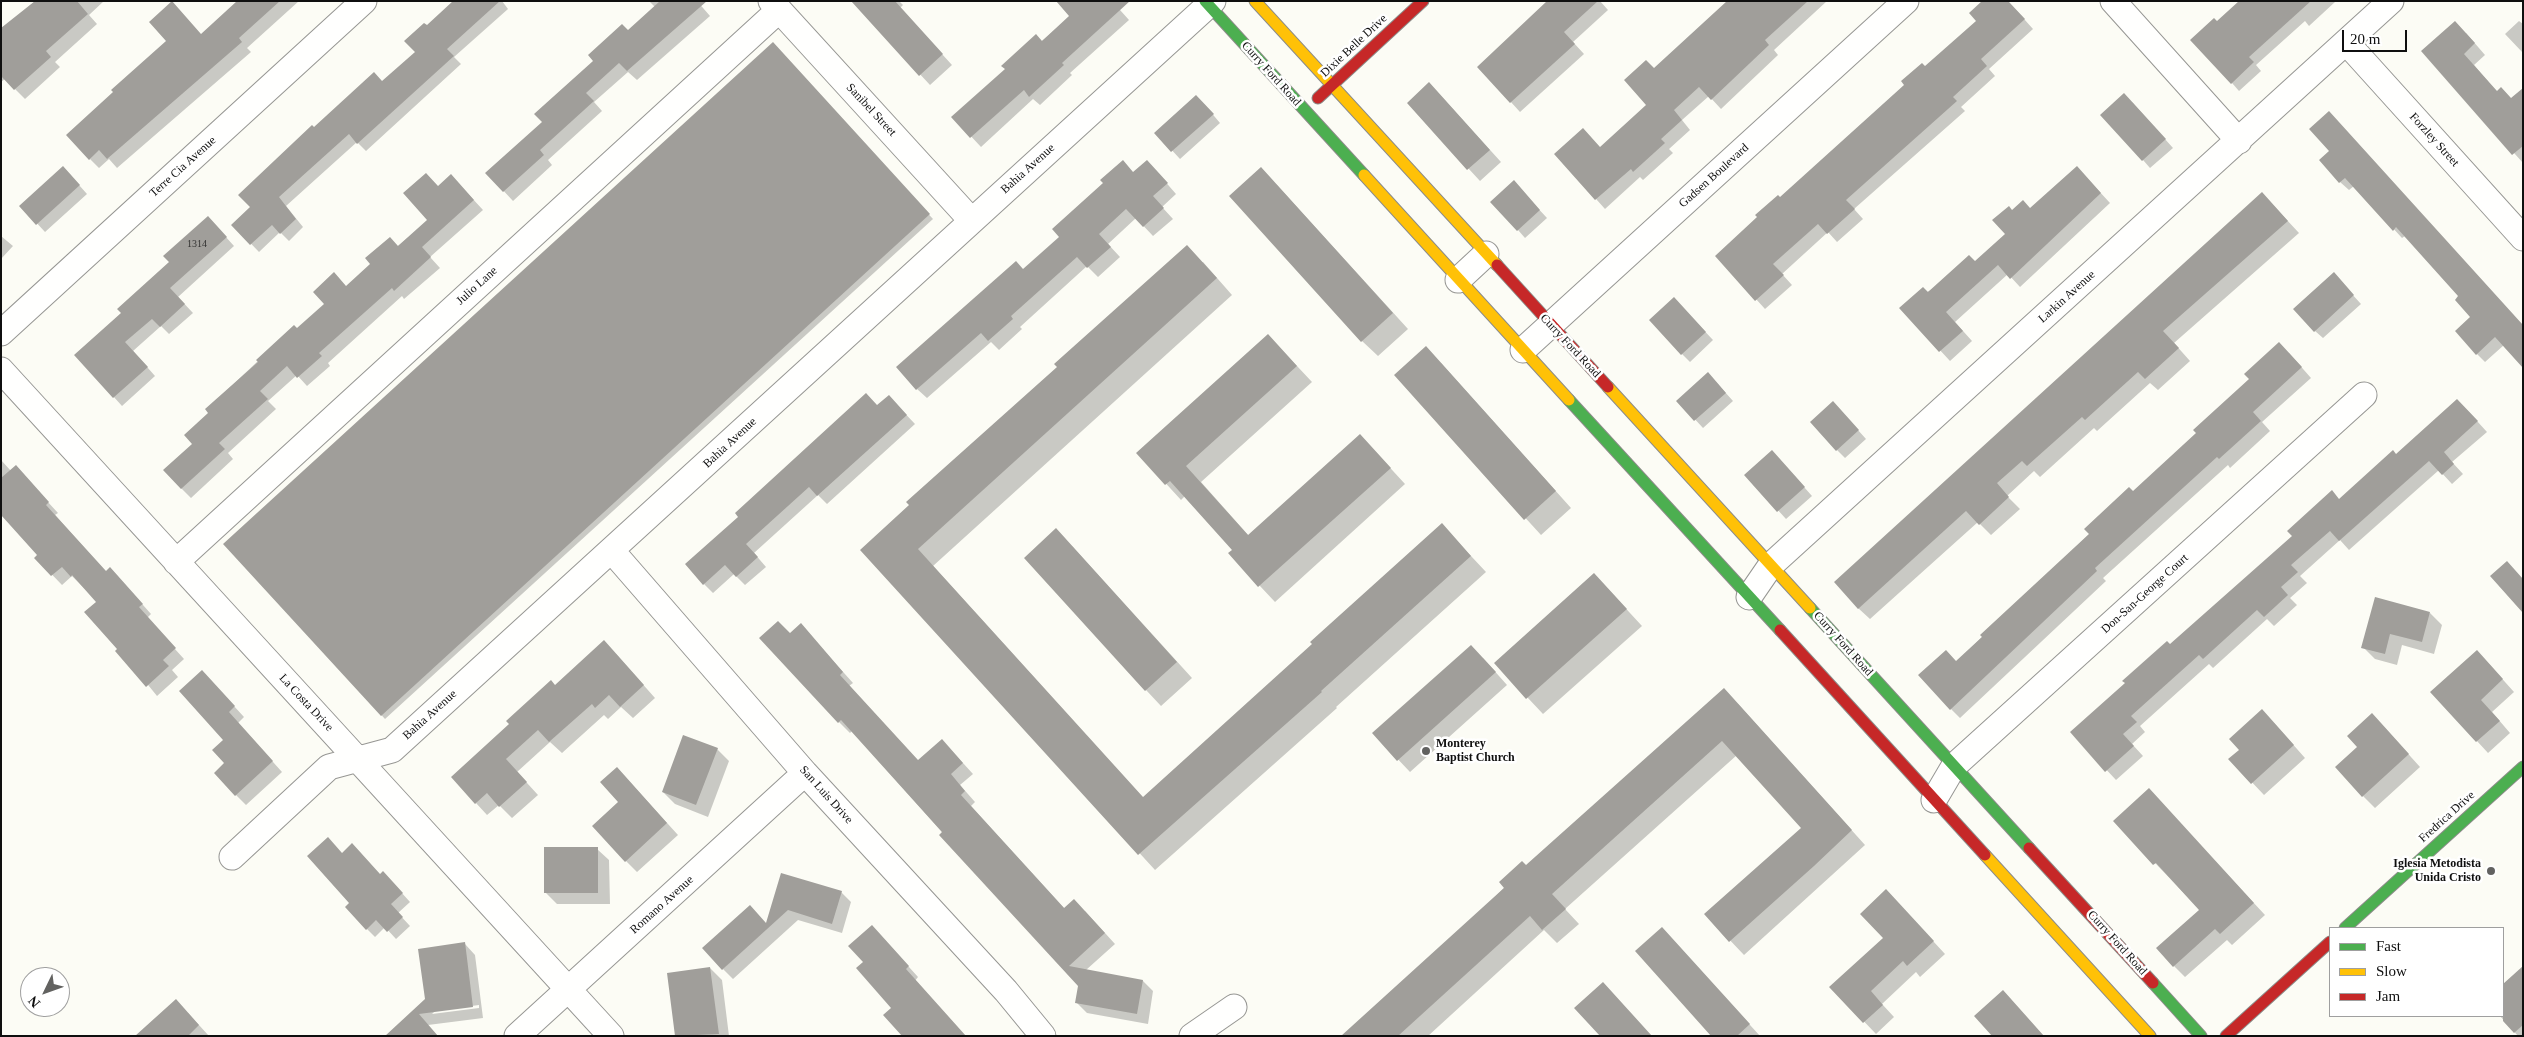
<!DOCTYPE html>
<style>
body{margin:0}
#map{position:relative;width:2524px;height:1037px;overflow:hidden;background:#fcfcf5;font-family:Georgia,serif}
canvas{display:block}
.frame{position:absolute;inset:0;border:2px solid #0f0f0f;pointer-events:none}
.legend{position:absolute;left:2329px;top:927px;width:175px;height:90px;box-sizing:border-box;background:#fff;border:1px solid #9f9f9f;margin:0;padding:6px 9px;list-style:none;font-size:15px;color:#0f0f0f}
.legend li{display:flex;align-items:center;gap:10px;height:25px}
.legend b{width:25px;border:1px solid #9f9f9f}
.north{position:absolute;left:20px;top:967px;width:50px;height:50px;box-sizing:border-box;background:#fff;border:1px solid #9f9f9f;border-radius:50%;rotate:228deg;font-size:14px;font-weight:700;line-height:20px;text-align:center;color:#0f0f0f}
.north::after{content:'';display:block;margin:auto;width:18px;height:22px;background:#626260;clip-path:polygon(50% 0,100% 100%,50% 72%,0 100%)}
.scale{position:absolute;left:2342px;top:30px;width:65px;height:22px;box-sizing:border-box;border:2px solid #0f0f0f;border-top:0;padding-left:6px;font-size:15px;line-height:18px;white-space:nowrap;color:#0f0f0f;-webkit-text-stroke:4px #fff;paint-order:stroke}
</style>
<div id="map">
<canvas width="2524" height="1037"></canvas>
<div class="frame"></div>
<ul class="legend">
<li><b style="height:6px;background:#4caf50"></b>Fast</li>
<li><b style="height:6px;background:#ffc107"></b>Slow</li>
<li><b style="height:6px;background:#c62828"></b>Jam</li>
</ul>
<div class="north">N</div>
<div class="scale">20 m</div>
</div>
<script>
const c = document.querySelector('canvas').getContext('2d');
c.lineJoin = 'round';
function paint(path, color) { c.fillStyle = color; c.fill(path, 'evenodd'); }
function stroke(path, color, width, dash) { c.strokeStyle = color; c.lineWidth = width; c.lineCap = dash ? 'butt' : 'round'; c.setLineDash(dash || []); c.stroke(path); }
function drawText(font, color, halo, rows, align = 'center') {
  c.font = font + ' Georgia,serif'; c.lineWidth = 5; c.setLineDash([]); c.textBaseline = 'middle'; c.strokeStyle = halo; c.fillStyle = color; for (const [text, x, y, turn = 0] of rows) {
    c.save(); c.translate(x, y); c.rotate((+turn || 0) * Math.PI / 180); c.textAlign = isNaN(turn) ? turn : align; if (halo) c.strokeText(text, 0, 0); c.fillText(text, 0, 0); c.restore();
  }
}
paint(new Path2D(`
 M37 1H104L89 15 97 24 55 62 60 67 25 99 5 79 1 82V29Z
 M239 1H299L247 48 251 52 117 168 109 159 99 168 90 159 201 35Z
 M455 1H502L508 9 454 57 461 64 366 151 357 142 286 206 303 227 289 241 280 232 259 252 233 225 251 207 314 129 383 83 416 52 427 27Z
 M649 1H697L710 16 637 80 628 72 594 102 602 111 548 160 552 165 513 201 487 173 544 122 655 7Z
 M852 1H899L903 5 900 8 952 65 930 85Z
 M1112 1 1129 20 1070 73 1072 75 1040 105 1033 99 981 147 953 117 1071 16Z
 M1549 1H1600L1608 10 1573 42 1584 54 1520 112 1479 67Z
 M1729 1H1827L1774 50 1778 55 1721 109 1709 96 1682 120 1690 130 1669 149 1673 153 1643 180 1640 177 1605 209 1556 154 1601 148 1648 105 1654 69Z
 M2008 1 2033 29 1989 69 1995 76 1961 107 1965 111 1854 209 1863 219 1837 242 1828 232 1782 274 1792 285 1765 309 1717 256 1925 68Z
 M2269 1 2335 2 2309 26 2305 21 2256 65 2261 71 2239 91 2232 83 2217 23Z
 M2519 21 2523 24V53L2505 34Z
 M2466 33 2485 55 2474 65 2497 92 2511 100 2523 89V163L2423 51Z
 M773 44 933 219 385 719 225 544Z
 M1441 96 1501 162 1480 181 1408 103Z
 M2132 102 2173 148 2150 168 2143 160Z
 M1204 104 1220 123 1180 159 1156 133Z
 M2330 151 2504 345 2485 362 2477 354 2472 317 2460 296 2405 236 2402 238 2354 186 2349 190 2340 182Z
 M1156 171 1176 194 1162 207 1173 219 1153 236 1136 218 1108 244 1120 257 1098 277 1087 266 1020 327 1022 329 999 350 991 342 927 398 917 389 1023 270 1134 173Z
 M71 176 87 194 45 232 21 206Z
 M2086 177 2110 203 2020 287 2008 274 1955 322 1972 341 1950 361 1901 308 1975 263 2006 234 2013 211 2030 209Z
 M1276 184 1408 329 1378 356 1362 341Z
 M460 185 483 210 430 257 440 268 404 299 402 296 328 363 330 366 307 386 297 375 268 401 276 409 228 453 233 459 191 498 181 488 194 444 210 413 207 409 294 327 297 330 429 220 438 187Z
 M1521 190 1547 218 1525 238 1518 230Z
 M2273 205 2299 233 2174 343 2190 361 2158 390 2150 383 2097 431 2094 428 2040 477 2034 471 2007 496 2020 509 1991 535 1978 522 1870 619 1858 608Z
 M216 226 234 246 178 297 193 313 169 334 161 326 133 351 155 376 122 406 76 355Z
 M1 236 13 246 1 259Z
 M1203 262 1232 295 933 566 1143 798 1314 644 1442 525 1486 572 1336 707 1337 708 1155 870 862 550 1058 367Z
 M2341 282 2361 304 2323 338 2315 331Z
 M1682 307 1713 340 1690 362 1682 354Z
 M1268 335 1312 382 1201 482 1249 536 1360 435 1405 484 1275 602 1229 553 1233 550 1185 496 1181 500 1138 453Z
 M2289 353 2311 378 2262 422 2270 431 2230 468 2228 465 2103 578 2106 581 1960 718 1951 709 1956 662 2133 492Z
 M1441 363 1571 508 1541 535 1395 375Z
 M1716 382 1733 401 1703 428 1678 401Z
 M897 405 915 424 827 504 818 495 754 553 766 567 745 585 734 574 713 593 704 584 740 517 877 407Z
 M2467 410 2487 432 2452 462 2463 474 2452 484 2439 470 2349 550 2340 540 2300 576 2307 583 2290 598 2297 605 2274 626 2267 619 2213 668 2209 664 2140 726 2145 732 2132 744 2143 756 2116 780 2072 733 2339 500 2397 455Z
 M1841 411 1866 439 1845 458 1837 450Z
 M1 460 11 471 25 477 58 513 55 515 106 572 119 578 151 614 147 618 184 659 172 670 178 677 157 696 119 649 98 602 72 576 62 585 36 558 39 555 1 513Z
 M1780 460 1812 496 1786 519 1746 475Z
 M1072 546 1192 678 1161 706 1146 690Z
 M1594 574 1642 626 1543 714 1495 663Z
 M2430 613 2442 625 2434 654 2402 645 2397 665 2375 659 2363 647Z
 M801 625 853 683 849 686 918 761 952 751 973 774 960 785 975 802 971 806 1065 909 1085 911 1115 944 1086 970 1143 981 1153 991 1148 1024 1087 1013 1076 1002 1079 986 852 731 850 733 839 722 761 638 790 634Z
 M616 654 655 698 633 718 621 707 608 719 604 715 562 753 550 742 517 772 538 795 512 818 499 805 487 815 476 803 555 686Z
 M1483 658 1507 685 1410 772 1374 734Z
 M2488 663 2514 692 2492 712 2510 733 2488 753 2432 692Z
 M212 682 244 717 238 723 282 772 246 805 236 795 226 763 225 740Z
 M1738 704 1865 845 1744 955 1706 915 1802 828 1737 755 1565 909 1579 924 1557 943 1544 930 1428 1036H1355L1526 866Z
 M2274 723 2305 758 2264 795 2230 759Z
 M2384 727 2420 767 2375 808 2363 796Z
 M717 749 729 761 708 817 675 804 663 792Z
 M628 780 678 835 637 872 626 861 620 802Z
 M2160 802 2265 915 2232 945 2227 940 2185 977 2174 966 2200 910 2115 821Z
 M597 849 609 860 610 904H557L545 892Z
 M782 874 841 892 851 902 842 933 798 920 733 979 723 969 767 925Z
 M380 875 391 881 410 902 398 913 410 926 396 939 385 927 375 937 367 929 351 903Z
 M1898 903 1945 954 1920 977 1916 972 1882 1004 1894 1017 1876 1034 1831 987 1884 938Z
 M882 937 918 977 893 1008 864 962Z
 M1674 941 1760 1036H1713Z
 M465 944 475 955 483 1018 428 1025 386 1036 426 1000ZM479 1005V1008L432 1014 435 1011Z
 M710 968 722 980 729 1036H676Z
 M2523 968V1036H2518L2500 1016H2503V986Z
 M188 1013 209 1036H137Z`), '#0003');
paint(new Path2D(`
 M35 1H77L88 14 46 51 51 57 14 90 1 76V28Z
 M172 1 201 34 237 1H280L239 38 242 42 107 159 99 150 89 160 66 135 113 92 111 90 166 41 149 22Z
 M453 1H500L447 49 454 56 357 144 349 134 279 197 296 219 280 234 272 225 250 245 231 225 250 207 238 195 312 125 314 127 374 72 382 81 415 52 404 41 424 23 427 25Z
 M660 1H707L627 71 619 63 586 93 594 101 540 150 544 155 503 192 485 173 542 122 534 114 593 61 588 55 622 24 628 30Z
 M851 1H895L943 54 919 76Z
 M1056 1H1130L1062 63 1064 65 1029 97 1024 90 970 138 951 117 1005 69 1001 66 1036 34 1042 41 1069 16Z
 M1547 1H1598L1564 32 1575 44 1510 103 1477 67Z
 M1727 1H1808L1765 40 1769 45 1711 100 1699 87 1674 110 1682 120 1661 139 1665 143 1633 172 1631 169 1595 200 1554 154 1583 128 1600 147 1646 105 1624 80 1646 60 1654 68Z
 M1982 1H2008L2025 19 1981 59 1987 66 1953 97 1957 101 1846 200 1855 209 1827 234 1818 224 1773 264 1784 275 1755 301 1715 256 1757 217 1755 215 1778 195 1780 197 1904 85 1901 81 1922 63 1925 66 1976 21 1969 13Z
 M2239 1H2311L2249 57 2254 62 2231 84 2190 40 2214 18 2217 21Z
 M2455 21 2475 43 2464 54 2497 91 2501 87 2511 98 2523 88V146L2512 155 2421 51Z
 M773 42 930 214 381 716 223 544Z
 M1429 82 1490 150 1467 170 1407 103Z
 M2124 93 2166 139 2142 161 2100 115Z
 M1196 95 1214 114 1171 152 1154 133Z
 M2329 111 2523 325V368L2495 337 2476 355 2455 331 2470 317 2455 300 2458 296 2396 227 2393 231 2345 178 2339 183 2319 160 2329 151 2309 129Z
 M1123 160 1133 172 1147 160 1168 183 1153 196 1164 208 1143 227 1126 209 1099 234 1111 247 1087 268 1077 257 1011 316 1013 319 988 341 981 333 916 390 896 367 1016 261 1023 269 1059 237 1052 229 1103 183 1100 180Z
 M63 166 80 185 36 225 19 206Z
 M2077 166 2101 193 2010 279 1998 265 1946 312 1963 331 1939 352 1899 308 1923 287 1928 292 1969 255 1975 261 2005 234 1992 220 2009 206 2012 210 2023 200 2030 208Z
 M1261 167 1393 313 1361 342 1229 196Z
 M426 173 438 186 451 174 474 200 422 247 431 257 394 291 392 288 319 353 322 356 297 378 287 366 260 391 268 399 219 443 225 449 181 489 163 470 192 444 184 435 208 413 205 409 258 362 256 360 294 325 297 328 324 304 313 292 334 272 346 286 370 264 365 258 390 237 398 246 427 220 403 193Z
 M1514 180 1540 210 1517 231 1490 202Z
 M2262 192 2288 221 2163 331 2179 348 2145 379 2138 372 2085 420 2082 417 2027 466 2022 461 1997 483 2009 497 1979 525 1966 511 1858 609 1834 582Z
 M208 216 227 237 170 288 185 304 160 327 152 319 125 342 148 367 113 398 74 355 121 313 117 309 169 262 163 256Z
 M1187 245 1217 278 918 549 1143 797 1312 644 1310 642 1442 523 1471 556 1321 691 1322 692 1138 855 860 550 909 505 906 502 1057 367 1054 364Z
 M2334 272 2354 295 2314 332 2293 309Z
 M1674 297 1706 332 1681 355 1649 320Z
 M1268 334 1297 366 1186 466 1248 535 1360 434 1391 468 1258 587 1228 553 1232 550 1170 481 1165 485 1136 453Z
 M2279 342 2302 367 2253 412 2261 421 2219 459 2217 457 2095 568 2097 571 1950 710 1918 675 1946 650 1956 661 1982 637 1980 635 2089 534 2084 529 2129 487 2133 491 2196 433 2193 430 2249 379 2244 374Z
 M1426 346 1556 491 1524 520 1394 375Z
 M1708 372 1726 393 1694 421 1676 401Z
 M866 393 877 405 889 395 907 415 817 496 809 487 746 544 758 557 736 577 725 565 703 585 685 564 738 517 735 513Z
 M2457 399 2478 421 2444 452 2454 464 2442 475 2429 461 2339 541 2330 531 2291 565 2298 572 2281 587 2288 595 2264 617 2257 610 2203 659 2199 655 2131 716 2137 722 2123 734 2134 746 2105 772 2070 732 2125 683 2122 681 2167 641 2170 644 2292 536 2287 531 2332 490 2339 499 2393 450 2396 454Z
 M1833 401 1859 430 1836 451 1810 422Z
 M1772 450 1805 487 1777 512 1744 475Z
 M16 465 49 502 46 505 106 571 110 567 143 604 139 607 176 648 163 660 169 666 146 687 115 651 117 649 84 612 96 602 72 575 71 577 62 567 51 576 34 558 37 555 1 515V478Z
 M1056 528 1177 662 1145 691 1024 558Z
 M2507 561 2523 579V613L2490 576Z
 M1594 573 1627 609 1526 699 1494 663Z
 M2375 597 2430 612 2422 642 2390 634 2385 654 2361 648Z
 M778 621 790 633 801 623 843 672 840 675 918 760 942 739 963 763 951 774 965 791 961 795 1064 908 1074 899 1105 933 1069 966 1143 980 1137 1014 1075 1003 1078 986 939 835 942 832 841 720 838 723 759 638Z
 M604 640 644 685 620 707 609 695 595 708 592 704 549 742 538 730 506 759 527 782 499 807 487 793 475 804 451 777 509 724 506 721 551 680 555 685Z
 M1471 645 1496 672 1397 761 1372 733Z
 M2477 650 2503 679 2481 700 2500 721 2476 742 2430 692Z
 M202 670 235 706 229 712 273 761 235 796 214 773 224 763 212 750 223 740 179 691Z
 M1724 688 1852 830 1814 866 1729 942 1704 914 1801 828 1722 741 1552 894 1566 909 1542 930 1530 916 1398 1036H1341L1504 888 1499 882 1522 861 1526 865Z
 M2262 709 2294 745 2251 784 2228 759 2239 750 2229 739Z
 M2372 713 2409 754 2362 797 2335 767 2357 747 2347 736Z
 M683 735 718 748 696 805 662 792Z
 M617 767 667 823 625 862 592 826 618 802 600 782Z
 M2149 788 2254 903 2220 934 2215 929 2173 967 2156 948 2199 910 2156 863 2153 865 2113 821Z
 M328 837 342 853 352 843 380 874 383 871 403 893 391 904 403 917 387 932 376 920 366 930 345 907 349 903 307 856Z
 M544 847H598V893H544Z
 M781 873 842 891 832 924 788 910 722 970 702 948 750 905 766 923Z
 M1886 889 1934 941 1907 966 1903 961 1871 991 1883 1005 1863 1023 1829 987 1883 938 1860 914Z
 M872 925 909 966 906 969 966 1036H902L883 1015 891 1008 856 968 863 962 848 946Z
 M1662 927 1750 1024 1737 1036H1711L1635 951Z
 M465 942 473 1007 419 1014 438 1036H385L425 999 418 949Z
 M2523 966V1025L2514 1033 2503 1021V984Z
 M710 967 719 1034 675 1036 667 973Z
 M1603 982 1652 1036H1600L1574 1008Z
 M2003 990 2044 1036H1992L1974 1016Z
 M176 999 199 1025 188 1036H135Z`), '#a09e9a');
const street = new Path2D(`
 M771 1 971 220
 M2113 1 2239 141
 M2346 42 2523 238
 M1458 280 1486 254
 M1 333 364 1
 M1523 350 1906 1
 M1 370 611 1036
 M612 551 805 773 1006 991 1043 1036
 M176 562 779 10
 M1749 597 1771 565 2391 1
 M1934 800 1954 766 2364 395
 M232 857 329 767 392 750 1213 1
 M517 1036 805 773
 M1192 1036 1234 1007`);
const fast = new Path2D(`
 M1205 1 1364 175
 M1569 400 1780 630
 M1810 608 2029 848
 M2345 928 2523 767
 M2153 983 2201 1036`);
const slow = new Path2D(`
 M1255 1 1497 265
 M1364 175 1569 400
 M1608 387 1810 608
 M1985 855 2150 1036`);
const jam = new Path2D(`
 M1318 98 1423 1
 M1497 265 1608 387
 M1780 630 1985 855
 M2029 848 2153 983
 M2226 1036 2330 942`);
stroke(street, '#969693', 27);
stroke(fast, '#8c8c89', 13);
stroke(slow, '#8c8c89', 13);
stroke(jam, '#8c8c89', 13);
stroke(street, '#fffffe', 25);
stroke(fast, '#4caf50', 11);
stroke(slow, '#ffc107', 11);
stroke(jam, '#c62828', 11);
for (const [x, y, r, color] of [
 [1426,751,5,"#626260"],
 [2491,871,5,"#626260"]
]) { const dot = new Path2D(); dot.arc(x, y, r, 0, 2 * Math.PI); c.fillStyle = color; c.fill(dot); stroke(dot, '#fff', 2); }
drawText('10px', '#333332', null, [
 ["1314",197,244]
]);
drawText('12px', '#0f0f0f', '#fff', [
 ["Dixie Belle Drive",1354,46,-43],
 ["Curry Ford Road",1271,74,48],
 ["Sanibel Street",871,110,47],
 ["Forzley Street",2434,140,48],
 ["Terre Cia Avenue",183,167,-42],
 ["Bahia Avenue",1028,169,-42],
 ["Gadsen Boulevard",1714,176,-42],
 ["Julio Lane",477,286,-42],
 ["Larkin Avenue",2067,297,-42],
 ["Curry Ford Road",1570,346,47],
 ["Bahia Avenue",730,443,-43],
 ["Don-San-George Court",2145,594,-42],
 ["Curry Ford Road",1843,644,48],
 ["La Costa Drive",306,703,47],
 ["Bahia Avenue",430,715,-42],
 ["San Luis Drive",826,795,48],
 ["Fredrica Drive",2447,817,-42],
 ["Romano Avenue",662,905,-42],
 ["Curry Ford Road",2117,943,48]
]);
drawText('bold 12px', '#0f0f0f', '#fff', [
 ["Monterey",1436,744],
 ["Baptist Church",1436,758],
 ["Iglesia Metodista",2481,864,"right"],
 ["Unida Cristo",2481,878,"right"]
], 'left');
</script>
